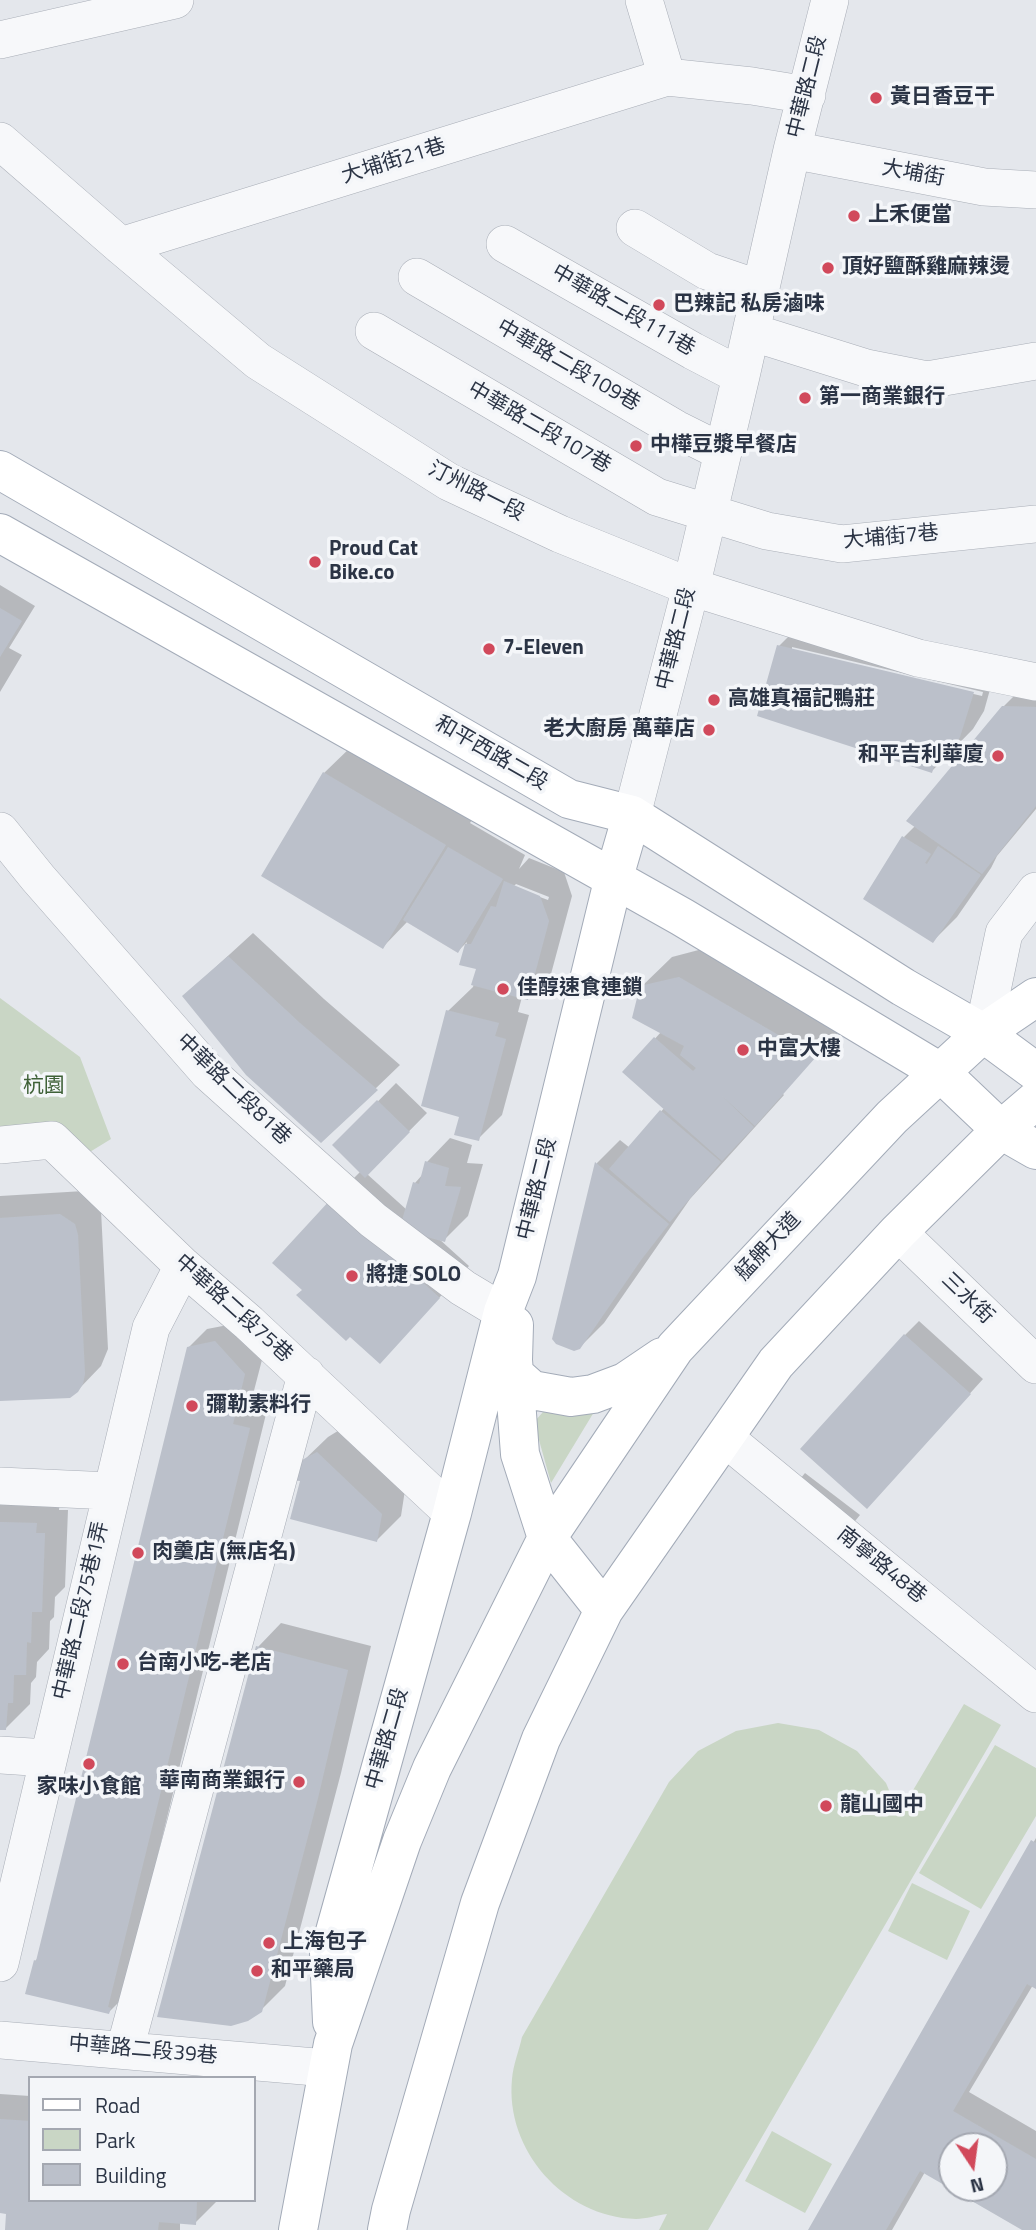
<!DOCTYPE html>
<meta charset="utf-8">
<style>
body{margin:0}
#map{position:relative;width:1036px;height:2230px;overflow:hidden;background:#e4e7ec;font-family:"Titillium Web",sans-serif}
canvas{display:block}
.legend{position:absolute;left:28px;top:2076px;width:228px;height:126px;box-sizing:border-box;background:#f4f6f9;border:2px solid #a4a8b1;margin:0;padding:9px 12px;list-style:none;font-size:21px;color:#2b3445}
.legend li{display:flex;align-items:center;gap:14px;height:35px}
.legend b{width:35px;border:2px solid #a4a8b1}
.north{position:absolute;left:938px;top:2132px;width:70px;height:70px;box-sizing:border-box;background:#f4f6f9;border:2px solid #a4a8b1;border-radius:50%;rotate:167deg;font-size:19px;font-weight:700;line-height:28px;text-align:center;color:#2b3445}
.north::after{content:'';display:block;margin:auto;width:24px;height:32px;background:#d1495b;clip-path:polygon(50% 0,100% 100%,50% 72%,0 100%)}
</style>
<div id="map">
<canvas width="1036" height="2230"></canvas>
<ul class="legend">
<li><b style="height:9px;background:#fff"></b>Road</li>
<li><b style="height:19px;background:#c9d6c5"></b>Park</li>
<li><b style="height:19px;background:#bbc0ca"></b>Building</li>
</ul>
<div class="north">N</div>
</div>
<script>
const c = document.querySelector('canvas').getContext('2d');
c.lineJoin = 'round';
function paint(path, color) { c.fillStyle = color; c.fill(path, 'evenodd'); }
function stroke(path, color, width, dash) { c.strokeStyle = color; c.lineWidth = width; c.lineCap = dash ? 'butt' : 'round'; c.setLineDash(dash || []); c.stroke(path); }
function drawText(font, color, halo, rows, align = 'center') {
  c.font = font + ' "Titillium Web","Noto Sans TC",sans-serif'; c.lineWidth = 7; c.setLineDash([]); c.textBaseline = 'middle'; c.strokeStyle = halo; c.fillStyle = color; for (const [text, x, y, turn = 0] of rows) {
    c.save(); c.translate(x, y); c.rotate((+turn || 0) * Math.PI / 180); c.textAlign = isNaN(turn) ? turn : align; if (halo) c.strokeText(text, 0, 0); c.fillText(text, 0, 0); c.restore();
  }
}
paint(new Path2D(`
 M0 998 80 1057 111 1139 80 1158 0 1138Z
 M543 1412 570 1415 594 1412 551 1483 534 1422Z
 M964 1704 1001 1725 708 2230H659L667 2214C657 2215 646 2219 636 2219 564 2217 505 2150 512 2079 513 2065 519 2051 522 2037L669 1782 698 1751 736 1731 778 1723 819 1730 857 1751 886 1783 899 1814Z
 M995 1745 1036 1768V1816L981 1909 919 1873Z
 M912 1883 970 1911 947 1960 888 1931Z
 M772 2131 832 2164 805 2213 745 2181Z`), '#c9d6c5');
paint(new Path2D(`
 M0 585 35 606 9 648 22 655 0 692Z
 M803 622 996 668 984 711 973 729 932 771 779 646ZM792 647 983 692 982 696 792 650Z
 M1027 683H1036V809L997 856 991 868 957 917 933 941 904 837 915 826 1003 707Z
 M355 743 475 815 470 823 525 855 519 869 529 858 564 872 572 896 551 974 527 998 522 997 518 1012 529 1015 502 1115 478 1139 448 1011 473 987 478 968 461 964 467 942 458 951 408 921 383 947 324 773ZM516 884 549 897 548 900 513 887Z
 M253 933 324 999 400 1065 321 1141 184 996Z
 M710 947 844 1026 822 1051 820 1049 782 1093 784 1095 690 1199 604 1323 579 1348 554 1338 597 1163 620 1140 630 1148 665 1107 625 1072 661 1032 641 987 672 957Z
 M396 1083 427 1113 367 1174 407 1210 415 1183 423 1174 427 1162 450 1138 472 1145 467 1163 483 1164 468 1216 444 1240 438 1238 469 1266 380 1361 332 1200 361 1171 335 1145Z
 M84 1191 101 1210 108 1349 101 1366 77 1391 0 1399V1196Z
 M919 1321 983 1379 881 1492 905 1335Z
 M233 1324 263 1356 250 1406 267 1410 125 1989 127 1994 109 2012 35 1961 39 1957 188 1348 207 1329Z
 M341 1429 405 1490 401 1516 377 1540 302 1480 303 1461 328 1437Z
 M805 1473 860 1515 833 1548 778 1506Z
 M0 1498 60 1500 59 1510H68L65 1587 55 1597 54 1617 50 1621 49 1649 37 1662 36 1677 31 1683 30 1704 6 1728H0Z
 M281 1623 371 1646 341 1773 285 1986 261 2010 258 1647Z
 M1036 1838V1987L1033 1985 969 2092 1036 2131V2230H1025L953 2188H994V2146H952V2188L925 2172 892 2230H810Z
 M0 2094 30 2096V2200H218L195 2223 180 2222V2230H7L8 2212H0Z`), '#0003');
paint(new Path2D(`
 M0 608 22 621 0 657Z
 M777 645 974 692 960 737 950 755 937 756 932 773 757 716Z
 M1002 706 1036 707V806L982 874 906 821Z
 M323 772 446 845 383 949 261 876Z
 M902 836 931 854 925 863 927 864 938 846 981 875 933 943 863 899Z
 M448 847 503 879 458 953 403 920Z
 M504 881 540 896 549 921 528 1000 471 985 476 969 459 965 465 944H471L491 906 496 907Z
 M228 956 300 1023 378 1090 321 1143 246 1075 182 996Z
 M679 977 816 1057 755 1126 722 1096 754 1127 722 1161 622 1072 654 1037 693 1071 696 1068 680 1055 684 1046 632 1018 640 986Z
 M446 1010 499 1023 495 1036 506 1039 479 1141 454 1135 459 1117 421 1106Z
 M377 1100 410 1132 365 1178 332 1145Z
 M660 1110 721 1162 670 1222 609 1169Z
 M425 1161 449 1168 445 1186 461 1187 445 1242 406 1231 401 1224 413 1182 419 1184Z
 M595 1162 669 1224 641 1260 580 1349 574 1351 556 1344 552 1339Z
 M331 1199 440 1298 380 1364 350 1337 346 1341 296 1295 302 1290 272 1263Z
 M60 1214 75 1224 78 1235 85 1374 83 1384 78 1392 70 1398 0 1401V1218Z
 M904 1334 971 1394 867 1509 800 1449Z
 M215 1341 245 1374 233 1424 250 1428 108 2007 111 2008 109 2014 25 1994 34 1960 36 1961 187 1347Z
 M317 1452 382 1514 377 1542 290 1519 300 1481 291 1480 302 1460Z
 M0 1522 37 1523 36 1533H45L42 1612H32L31 1643 27 1642 26 1675H14L13 1703H8L6 1730H0Z
 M256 1646 348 1670 318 1798 262 2012 248 2021 231 2026 157 2017Z
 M1031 1840 1036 1843V1989L1027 1984 953 2111 1036 2159V2230H1022L920 2171 886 2230H808ZM952 2146H994V2188H952Z
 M0 2119 30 2121V2200H197L196 2225 159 2222 158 2230H5L6 2214 0 2213Z`), '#bbc0ca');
const minor = new Path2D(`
 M644 0 667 77
 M0 40 175 0
 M0 141 121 246 258 361 449 482 560 534 691 587 918 658 1036 682
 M792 150 984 187 1036 190
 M635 228 707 271 760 289
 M505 244 693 351 741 376
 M121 246 667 77 752 86 807 95
 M417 277 676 429 722 452
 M374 331 657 497 767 531 842 544 1036 524
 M751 332 866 368 927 380 1036 361
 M632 815 691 587 741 376 792 150 830 0
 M0 831 38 878 208 1072 373 1220 463 1288 503 1312
 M983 1033 1004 933 1036 891
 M0 1145 52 1140 183 1266 249 1323 452 1513
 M898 1232 1036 1365
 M725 1438 1036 1694
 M0 1486 111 1491
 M0 1755 47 1758
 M0 1963 151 1328 183 1266
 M0 2040 327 2068
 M125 2049 306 1375`);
const major = new Path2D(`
 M0 470 569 799 632 815 903 987 983 1033 1036 1072
 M0 533 682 917 940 1072 1001 1130 1036 1150
 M514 1325 513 1360 520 1454 547 1538 604 1610
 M514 1374 532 1390 571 1397 593 1394 625 1382 662 1357
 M332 2022 329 1953 452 1513 503 1312 517 1276 614 877 632 815
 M298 2230 333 2044 402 1841 432 1768 547 1538 675 1348 892 1117 983 1033 1036 997
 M387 2230 391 2210 480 1903 541 1739 604 1610 776 1363 898 1232 1001 1130 1036 1100`);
stroke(minor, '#a9aeb7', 38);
stroke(major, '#a3abb8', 40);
stroke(minor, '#f7f8fa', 37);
stroke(major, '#fff', 38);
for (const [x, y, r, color] of [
 [876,98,7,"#d1495b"],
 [854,216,7,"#d1495b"],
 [828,268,7,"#d1495b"],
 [659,305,7,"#d1495b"],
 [805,398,7,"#d1495b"],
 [636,446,7,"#d1495b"],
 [315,562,7,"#d1495b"],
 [489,649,7,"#d1495b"],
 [714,700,7,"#d1495b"],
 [709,730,7,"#d1495b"],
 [998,756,7,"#d1495b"],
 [503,989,7,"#d1495b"],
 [743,1050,7,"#d1495b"],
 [352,1276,7,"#d1495b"],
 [192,1406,7,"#d1495b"],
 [138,1553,7,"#d1495b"],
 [123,1664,7,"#d1495b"],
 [89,1764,7,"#d1495b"],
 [299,1782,7,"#d1495b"],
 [826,1806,7,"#d1495b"],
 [269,1943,7,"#d1495b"],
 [257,1971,7,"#d1495b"]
]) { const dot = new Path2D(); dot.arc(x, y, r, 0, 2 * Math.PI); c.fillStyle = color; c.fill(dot); stroke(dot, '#f4f6f9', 2.5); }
drawText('21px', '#2b3445', '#f4f6f9', [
 ["中華路二段",808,87,-76],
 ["大埔街21巷",394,162,-17],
 ["大埔街",913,174,10],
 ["中華路二段111巷",623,311,30],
 ["中華路二段109巷",568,366,30],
 ["中華路二段107巷",539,428,30],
 ["汀州路一段",476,492,27],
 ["大埔街7巷",891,538,-5],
 ["中華路二段",677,639,-76],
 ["和平西路二段",491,754,30],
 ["中華路二段81巷",233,1090,44],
 ["中華路二段",538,1189,-76],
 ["艋舺大道",769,1247,-47],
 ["三水街",967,1299,44],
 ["中華路二段75巷",233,1309,42],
 ["南寧路48巷",881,1566,39],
 ["中華路二段75巷1弄",82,1611,-77],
 ["中華路二段",388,1739,-74],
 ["中華路二段39巷",143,2051,5]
]);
drawText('bold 21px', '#2b3445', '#f4f6f9', [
 ["黃日香豆干",890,98],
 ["上禾便當",868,216],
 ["頂好鹽酥雞麻辣燙",842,268],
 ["巴辣記 私房滷味",673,305],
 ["第一商業銀行",819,398],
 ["中樺豆漿早餐店",650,446],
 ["Proud Cat",329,550],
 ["Bike.co",329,574],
 ["7-Eleven",503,649],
 ["高雄真福記鴨莊",728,700],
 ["老大廚房 萬華店",695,730,"right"],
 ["和平吉利華廈",984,756,"right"],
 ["佳醇速食連鎖",517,989],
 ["中富大樓",757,1050],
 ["將捷 SOLO",366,1276],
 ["彌勒素料行",206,1406],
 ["肉羹店 (無店名)",152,1553],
 ["台南小吃-老店",137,1664],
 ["華南商業銀行",285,1782,"right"],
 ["家味小食館",89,1788,"center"],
 ["龍山國中",840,1806],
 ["上海包子",283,1943],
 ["和平藥局",271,1971]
], 'left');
drawText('21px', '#3f6138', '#f4f6f9', [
 ["杭園",44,1087]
]);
</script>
